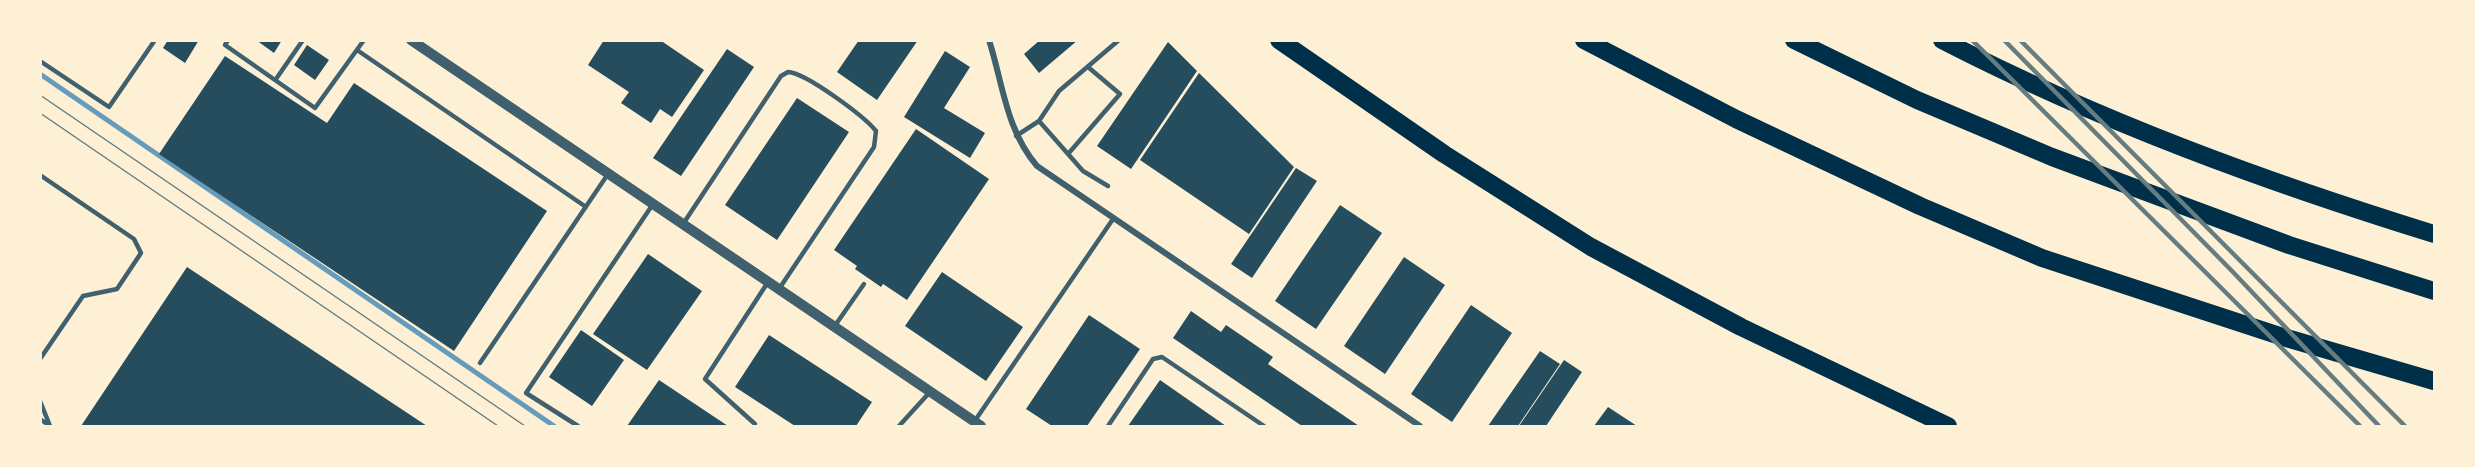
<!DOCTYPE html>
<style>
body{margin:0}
#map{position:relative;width:2475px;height:467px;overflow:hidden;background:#fdf0d5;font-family:"Fira Sans",sans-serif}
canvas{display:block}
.frame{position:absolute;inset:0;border:42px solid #fdf0d5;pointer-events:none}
</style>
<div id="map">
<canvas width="2475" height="467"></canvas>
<div class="frame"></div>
</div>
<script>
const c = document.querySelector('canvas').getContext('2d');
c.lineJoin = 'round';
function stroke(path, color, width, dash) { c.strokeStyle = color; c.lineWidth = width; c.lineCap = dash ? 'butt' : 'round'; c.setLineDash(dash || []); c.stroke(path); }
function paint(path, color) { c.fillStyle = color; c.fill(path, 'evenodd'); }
stroke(new Path2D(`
 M40 74 554 426`), '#669bbc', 5);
paint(new Path2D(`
 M168 40H199L185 63 163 48Z
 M256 40H282L274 53Z
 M604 40H660L704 70 672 117 660 109 651 123 621 103 629 92 588 65Z
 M859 40H918L877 100 837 72Z
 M1040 40H1078L1039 73 1024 54Z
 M1168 42 1197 71 1131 169 1097 146Z
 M307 45 329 60 315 80 294 65Z
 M727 49 754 67 681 176 653 158Z
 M945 51 970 67 944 108 985 133 970 158 904 117Z
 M225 56 327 123 354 83 547 211 454 351 159 154Z
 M1199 73 1294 167 1249 234 1140 160Z
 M797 98 849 132 777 240 725 205Z
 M916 129 989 179 907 300 883 284 881 287 855 269 857 266 834 250Z
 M1296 168 1317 181 1252 278 1231 264Z
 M1340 205 1382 233 1316 329 1275 301Z
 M648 254 702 291 647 370 593 334Z
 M1404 257 1445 285 1385 374 1344 346Z
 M187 267 427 426H81Z
 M942 272 1023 327 986 381 905 326Z
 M1471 305 1512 333 1452 422 1411 394Z
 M1191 311 1221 332 1226 325 1273 357 1268 364 1359 426H1302L1173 338Z
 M1089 315 1140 349 1087 426H1052L1026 409Z
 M581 330 624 360 592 406 549 377Z
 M769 335 872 402 856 426H795L735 387Z
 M1540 351 1560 364 1518 426H1488Z
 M1564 360 1582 372 1546 426H1519Z
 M659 380 728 426H627Z
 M1160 380 1226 426H1128Z
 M1608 407 1637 426H1594Z`), '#264d5e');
stroke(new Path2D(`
 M228 40 225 45 315 108 364 40
 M357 50 586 207
 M40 61 109 107 155 40
 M276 79 303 40
 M1039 121 1059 91 1119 40
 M1016 136 1039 121 1083 171 1108 186
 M1068 154 1120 94 1088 67
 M40 175 134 239 141 253 117 289 83 296 40 359
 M683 224 781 76 788 72C806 73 864 116 876 131L874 147 779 289
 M834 327 864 284
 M480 363 608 174
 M40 401 50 426
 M40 419 50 426
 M974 422 1113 219
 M755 424 705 379 768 282
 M578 426 526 393 653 204
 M899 426 929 393
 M1108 426 1153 359 1162 357 1264 426`), '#3f606c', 4.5);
stroke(new Path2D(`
 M989 40C1003 84 1006 130 1037 166L1420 426`), '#3f606c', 6);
stroke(new Path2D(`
 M411 40 981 426`), '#3f606c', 10);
stroke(new Path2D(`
 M1279 40 1444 154 1591 247 1741 327 1948 426
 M1584 40 1736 119 1920 206 2042 258 2283 337 2434 381
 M1794 40 1917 100 2052 157 2289 245 2434 291
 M1942 40C2099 121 2266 182 2434 234`), '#003049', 18);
stroke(new Path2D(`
 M40 95 525 426
 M40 113 498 426`), '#657d81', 1.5);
stroke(new Path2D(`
 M1972 40 2360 426
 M2004 40 2232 271 2379 426
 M2020 40 2405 426`), '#657d81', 4.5);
</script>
